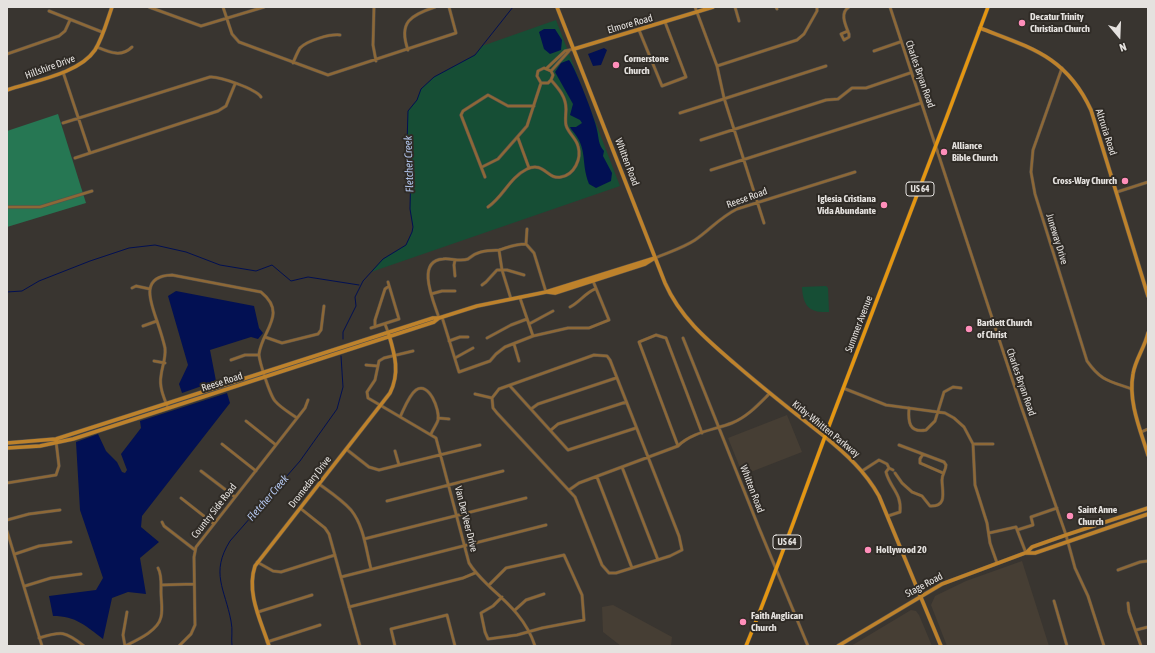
<!DOCTYPE html>
<style>
body{margin:0}
#map{position:relative;width:1155px;height:653px;overflow:hidden;background:#393530;font-family:"Asap Condensed",sans-serif}
canvas{display:block}
.frame{position:absolute;inset:0;border:8px solid #e5e2df;pointer-events:none}
.north{position:absolute;left:1099px;top:16px;width:40px;height:40px;-webkit-text-stroke:3px #2f2b26;paint-order:stroke;rotate:161deg;font-size:11px;font-weight:700;line-height:16px;text-align:center;color:#e5e2df}
.north::after{content:'';display:block;margin:auto;width:14px;height:18px;background:#e5e2df;clip-path:polygon(50% 0,100% 100%,50% 72%,0 100%)}
</style>
<div id="map">
<canvas width="1155" height="653"></canvas>
<div class="frame"></div>
<div class="north">N</div>
</div>
<script>
const c = document.querySelector('canvas').getContext('2d');
c.lineJoin = 'round';
function paint(path, color) { c.fillStyle = color; c.fill(path, 'evenodd'); }
function stroke(path, color, width, dash) { c.strokeStyle = color; c.lineWidth = width; c.lineCap = dash ? 'butt' : 'round'; c.setLineDash(dash || []); c.stroke(path); }
function drawText(font, color, halo, rows, align = 'center') {
  c.font = font + ' "Asap Condensed",sans-serif'; c.lineWidth = 4; c.setLineDash([]); c.textBaseline = 'middle'; c.strokeStyle = halo; c.fillStyle = color; for (const [text, x, y, turn = 0] of rows) {
    c.save(); c.translate(x, y); c.rotate((+turn || 0) * Math.PI / 180); c.textAlign = isNaN(turn) ? turn : align; if (halo) c.strokeText(text, 0, 0); c.fillText(text, 0, 0); c.restore();
  }
}
paint(new Path2D(`
 M787 415 802 452 743 475 728 438Z
 M1022 561 1049 646H947L931 605 935 596 966 581Z
 M613 605 672 637 671 646H621L603 632 602 607Z
 M911 610 916 611 919 615 932 646H851Z`), '#463e34');
paint(new Path2D(`
 M556 20 620 186 371 272 383 259 406 245 412 232 413 227 410 209 411 166 407 144 408 111 417 100 421 89 434 77 475 55 482 46Z
 M826 286 828 288 829 312C810 313 803 307 802 287Z`), '#164e35');
paint(new Path2D(`
 M58 114 86 203 7 227V131Z`), '#267753');
paint(new Path2D(`
 M544 29H555L562 40 561 50 550 54 544 49 539 32Z
 M604 48 607 50 601 65 593 66 588 54Z
 M569 60C575 67 595 119 597 130 599 138 598 144 604 151L603 156 612 173 611 181 596 188 589 184C580 161 589 149 571 129L570 127H576L582 123 580 120 570 115 573 104 555 72 561 63Z
 M176 291 254 306 259 328 263 333 258 339 251 337 210 350 216 381 182 393 179 384 188 365 168 296Z
 M227 393 230 403 142 516 141 527 159 542 140 558 146 594 128 592 112 598 103 639C86 626 76 616 53 616L49 596 96 590 103 578 80 510 76 442 98 434 106 451 117 462 122 472 125 473 127 470 121 454 141 428 140 421Z`), '#021053');
stroke(new Path2D(`
 M7 292 22 291 39 281 90 261 129 248 155 245 186 252 220 265 256 271 272 265 291 281 308 277 359 285
 M343 339V332L356 306 355 297 363 281 383 259 406 245 412 232 413 227 410 209 411 166 407 144 408 111 417 100 421 89 434 77 475 55 513 7
 M232 646C231 638 233 630 231 621 225 589 210 573 230 541L300 461 337 409 343 387 341 356`), '#021053', 1);
const street = new Path2D(`
 M149 7 201 26 264 7
 M223 7 232 34 239 42 328 75 456 33 449 7
 M374 7 373 45 376 61
 M695 7 717 66 724 98 764 223
 M735 7 739 21
 M776 7 777 9
 M890 7 1021 406 1066 535 1075 568 1088 596 1104 646
 M49 11 102 32
 M639 30 662 86 686 77 665 22
 M848 31 841 34 844 40 849 37V34C846 26 839 13 849 7
 M97 47C109 52 121 58 132 47
 M408 50C398 22 411 15 435 7
 M874 51 900 42
 M7 54 59 36 65 31 70 20
 M293 63C295 58 297 53 300 48 308 40 330 34 340 35
 M717 66 797 40 804 34 817 11V7
 M547 68 565 51 574 49
 M1062 68 1033 150 1031 172 1035 194 1087 361C1101 381 1109 381 1132 389
 M551 71 569 51
 M63 72 90 153
 M680 113 826 66
 M63 123 210 77C219 76 256 89 261 97
 M518 138 529 168
 M701 140 826 100 838 99 852 88H866L910 73
 M75 158 218 111 226 106 235 84
 M482 167 498 159 527 126 541 83
 M711 170 921 103
 M485 177 461 115 463 111 488 95 508 106H534
 M1117 192 1148 182
 M7 207H40L92 191
 M488 207C504 196 509 178 527 169 544 161 547 180 561 177 574 175 582 159 578 146 576 138 568 133 566 125 565 120 566 114 566 109 566 97 559 89 551 80L553 75 551 71 544 68 538 71 537 76 541 83H548L551 80
 M526 244 534 253 546 292
 M526 244 527 229
 M499 250 502 270 511 299
 M655 258C669 252 683 248 695 240 711 229 719 218 737 209L855 172
 M455 260 454 265 455 276
 M482 285 486 282 497 270H507L524 275
 M132 288 136 286 150 289
 M431 294 442 291H455
 M520 298 533 336
 M570 307C580 302 585 293 595 289
 M442 317 459 372 490 361 496 354 505 347 533 336 568 328H589L609 320 593 281
 M439 318C434 302 415 261 443 259 451 258 460 262 468 259 471 257 474 254 478 253 485 250 492 251 499 250 509 247 515 244 526 244
 M385 324 388 332
 M529 324 553 311
 M143 326 157 321
 M375 327V320L385 289 389 286
 M371 328 399 319 388 282
 M265 337 282 343 318 334 321 330 324 306
 M487 338 511 325 527 319
 M683 338 759 528 808 646
 M449 341 460 337H468
 M514 344 519 361
 M413 351 384 358 379 361 375 380 367 392 368 398 436 438 469 563C475 573 483 580 491 588 510 605 527 621 535 646
 M594 355 607 356 610 360 679 536 682 550 670 556 616 573H609L602 565 575 497 497 413 493 408 492 398 499 389Z
 M455 358 473 348
 M231 360 245 355H259
 M154 361 165 363
 M366 365 377 366
 M510 386 568 450 636 428
 M843 388 886 405 945 413 954 418 964 427 973 444 975 485 987 523 990 543 997 563
 M475 394 492 398
 M168 408C164 398 159 387 161 376 162 366 166 359 165 348 163 339 160 330 157 321 150 301 140 276 172 275L261 292C288 314 262 330 259 354 259 361 270 395 275 401 281 408 290 413 297 418
 M909 408C908 422 909 433 926 430L935 421 944 392 953 387 961 388
 M531 409 538 404 616 378
 M400 417C404 409 409 395 416 390 429 381 440 410 438 420 437 424 433 429 431 434
 M438 418 449 419
 M246 421 276 445
 M551 430 558 424 626 402
 M1141 432 1148 429
 M222 444 256 471
 M973 444H993
 M678 446 639 342 656 335 666 338 702 433
 M346 449 369 467 379 470 480 445
 M395 451 399 465
 M923 454 920 459V463L943 473
 M622 467 658 560
 M889 468 893 470
 M201 471 235 497
 M862 471 879 460 887 464 889 468 886 472C890 488 902 493 900 512L888 516
 M895 473 902 483 912 492 922 496 930 506C948 507 942 491 942 480 942 474 946 470 946 465L944 462 899 445
 M597 477 632 568
 M7 483 56 475 59 466 56 441
 M319 484C330 492 342 500 351 510 364 526 366 550 371 569
 M569 490 579 483 678 446C692 432 714 430 732 423 747 417 758 405 769 394
 M181 498 214 524
 M387 501 503 471
 M300 508 325 528 329 534 360 646
 M7 520 29 514 60 510
 M162 522 164 526 195 550
 M1017 530 1033 525 1031 517 1057 508
 M7 531 42 646
 M989 533 1016 527 1026 553
 M364 539 526 498
 M15 554 39 546 71 542
 M257 562 273 571 281 572 335 555
 M1118 570 1140 562 1148 561
 M341 577 546 525
 M161 585 194 584
 M489 585 506 568 564 555 582 595 584 620 542 628 517 635 488 639 485 632 481 613 493 606 502 597
 M25 586 51 578 81 574
 M1054 601 1067 646
 M1128 603 1129 612 1141 646
 M349 607 463 578 475 573
 M515 610 526 600 544 594
 M258 612 312 595
 M1136 630 1148 627
 M39 638C62 631 65 631 84 646
 M267 642 320 625
 M125 646C137 640 158 631 161 617 163 609 161 600 161 592 161 584 162 575 158 568
 M125 646 123 635 127 612
 M179 646 191 634 195 625 194 557 196 547 305 408 308 400
 M395 646 391 629 447 615 455 646`);
const secondary = new Path2D(`
 M557 7 665 283C680 317 706 339 734 363 763 388 793 412 824 436 846 454 865 471 879 496L941 646
 M980 28C1031 48 1066 56 1091 110L1148 296
 M574 49 713 7
 M7 90C33 81 79 74 95 50 103 37 107 21 112 7
 M547 292 555 293 645 264 653 259
 M1148 333C1145 347 1135 360 1133 374 1128 401 1140 429 1148 455
 M7 443 56 439 433 318H439L477 306 546 292 655 258
 M7 448 40 446 73 439 434 322 439 318
 M1026 553 1032 547 1066 535 1148 508
 M269 646C261 621 246 593 255 566L390 393C400 373 395 355 389 335
 M838 646 942 584 1025 553H1035L1148 514`);
const primary = new Path2D(`
 M746 646C779 566 807 483 838 402 888 270 939 139 988 7`);
stroke(street, '#55514c', 3.5);
stroke(secondary, '#55514c', 4.5);
stroke(primary, '#55514c', 4.5);
stroke(street, '#8d6837', 2.5);
stroke(secondary, '#be822b', 3.5);
stroke(primary, '#e49612', 3.5);
for (const [x, y, r, color] of [
 [1022,23,4,"#ff8eba"],
 [616,65,4,"#ff8eba"],
 [944,152,4,"#ff8eba"],
 [1125,181,4,"#ff8eba"],
 [884,205,4,"#ff8eba"],
 [969,329,4,"#ff8eba"],
 [1070,516,4,"#ff8eba"],
 [868,550,4,"#ff8eba"],
 [743,622,4,"#ff8eba"]
]) { const dot = new Path2D(); dot.arc(x, y, r, 0, 2 * Math.PI); c.fillStyle = color; c.fill(dot); stroke(dot, '#2f2b26', 1.5); }
for (const [x, y, w] of [
 [920,189,28],
 [787,542,28]
]) { const box = new Path2D(); box.roundRect(x - w / 2, y - 7, w, 14, 3); c.fillStyle = '#2f2b26'; c.fill(box); stroke(box, '#e5e2df', 1); }
drawText('bold 9px', '#e5e2df', null, [
 ["US 64",920,189],
 ["US 64",787,542]
]);
drawText('bold 10px', '#e5e2df', '#2f2b26', [
 ["Decatur Trinity",1030,17],
 ["Christian Church",1030,29],
 ["Cornerstone",624,59],
 ["Church",624,71],
 ["Alliance",952,146],
 ["Bible Church",952,158],
 ["Cross-Way Church",1117,181,"right"],
 ["Iglesia Cristiana",876,199,"right"],
 ["Vida Abundante",876,211,"right"],
 ["Bartlett Church",977,323],
 ["of Christ",977,335],
 ["Saint Anne",1078,510],
 ["Church",1078,522],
 ["Hollywood 20",876,550],
 ["Faith Anglican",751,616],
 ["Church",751,628]
], 'left');
drawText('10px', '#e5e2df', '#2f2b26', [
 ["Elmore Road",630,24,-16],
 ["Hillshire Drive",50,67,-20],
 ["Charles Bryan Road",920,74,71],
 ["Altruria Road",1106,132,72],
 ["Whitten Road",627,162,69],
 ["Reese Road",747,198,-20],
 ["Juneway Drive",1057,239,73],
 ["Summer Avenue",859,324,-69],
 ["Reese Road",222,382,-18],
 ["Charles Bryan Road",1021,382,71],
 ["Kirby-Whitten Parkway",826,429,39],
 ["Dromedary Drive",310,482,-52],
 ["Whitten Road",752,489,69],
 ["Country Side Road",214,511,-52],
 ["Van Der Veer Drive",466,519,76],
 ["Stage Road",924,585,-28]
]);
drawText('italic 11px', '#b3c6ee', '#2f2b26', [
 ["Fletcher Creek",409,164,-92],
 ["Fletcher Creek",268,498,-49]
]);
</script>
